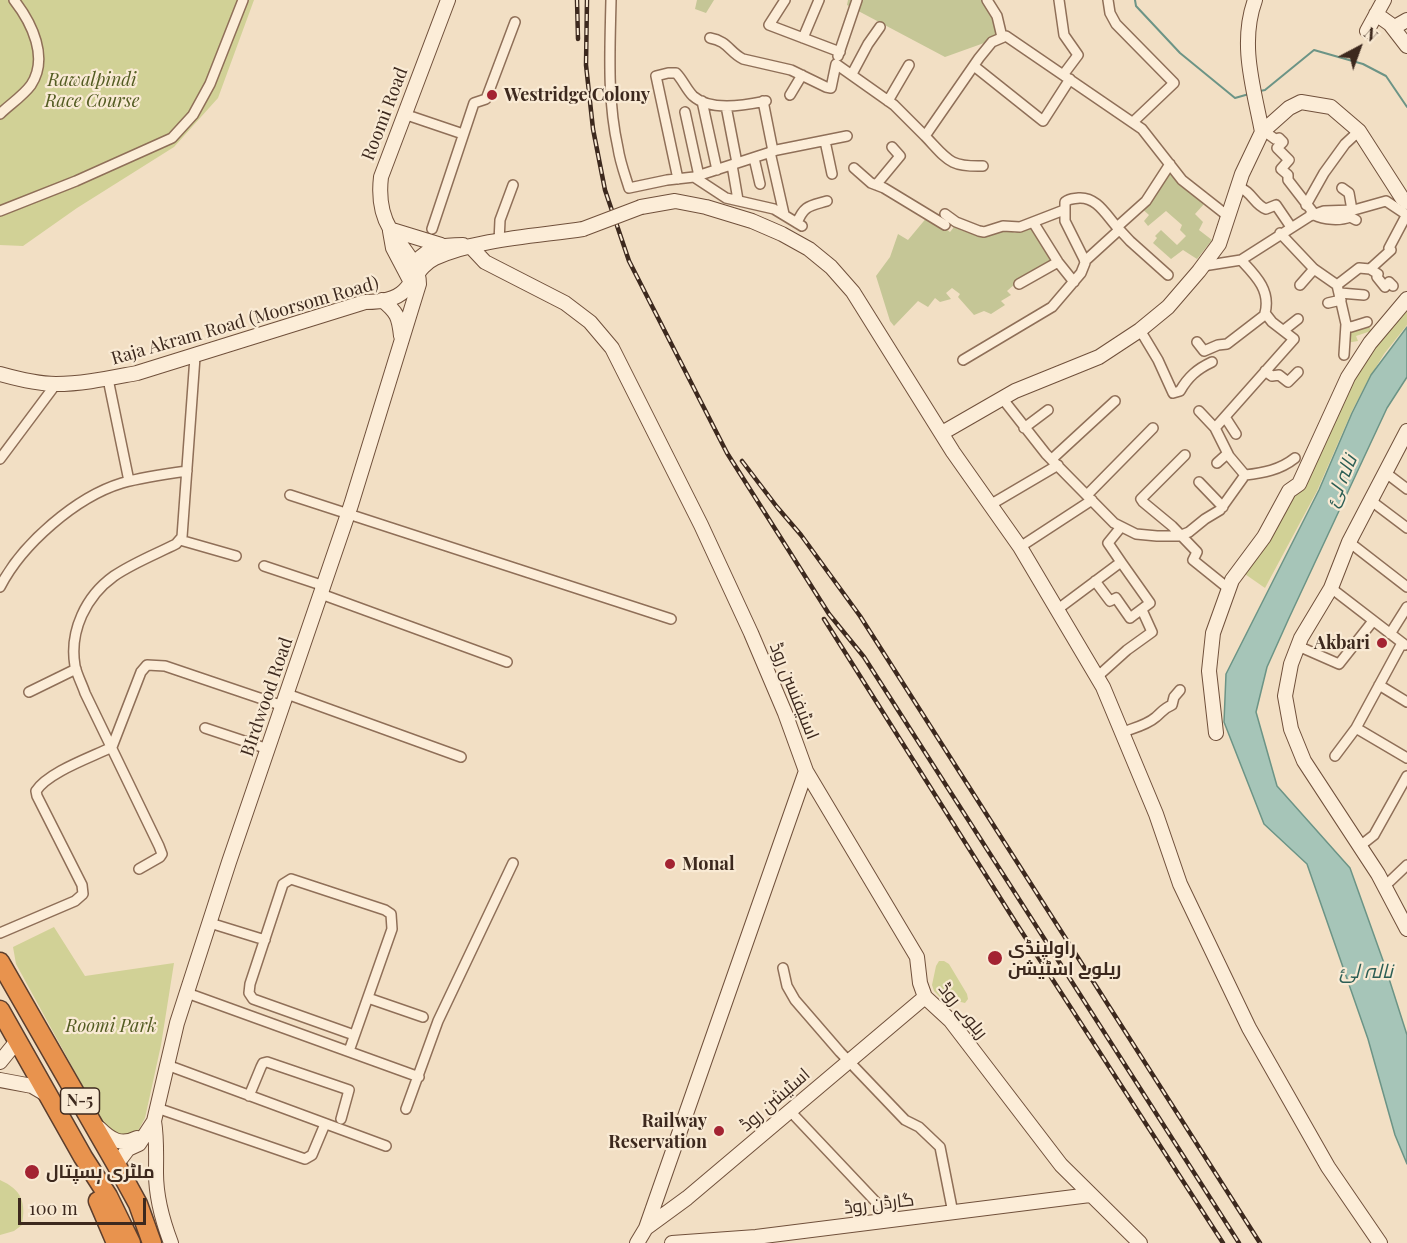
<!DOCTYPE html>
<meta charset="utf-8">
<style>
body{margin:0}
#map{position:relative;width:1407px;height:1243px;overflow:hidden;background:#f2dfc4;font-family:"Playfair Display",serif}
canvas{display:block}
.north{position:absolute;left:1329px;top:18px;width:60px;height:60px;-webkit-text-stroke:4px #f9ead4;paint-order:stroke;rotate:41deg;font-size:16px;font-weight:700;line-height:24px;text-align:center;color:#3d291e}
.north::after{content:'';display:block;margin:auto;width:21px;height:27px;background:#3d291e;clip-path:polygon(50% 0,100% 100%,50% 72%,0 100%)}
.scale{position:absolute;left:18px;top:1198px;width:128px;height:27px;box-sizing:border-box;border:3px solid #3d291e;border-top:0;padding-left:8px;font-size:18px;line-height:21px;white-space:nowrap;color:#3d291e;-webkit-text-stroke:4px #f9ead4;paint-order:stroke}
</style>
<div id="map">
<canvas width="1407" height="1243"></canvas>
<div class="north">N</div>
<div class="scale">100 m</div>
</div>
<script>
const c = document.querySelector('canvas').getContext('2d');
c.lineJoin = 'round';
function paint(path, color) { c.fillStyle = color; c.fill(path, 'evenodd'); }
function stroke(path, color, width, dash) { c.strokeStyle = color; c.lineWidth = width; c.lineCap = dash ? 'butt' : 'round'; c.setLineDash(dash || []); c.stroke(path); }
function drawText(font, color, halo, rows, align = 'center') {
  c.font = font + ' "Playfair Display",Cairo,serif'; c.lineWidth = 4.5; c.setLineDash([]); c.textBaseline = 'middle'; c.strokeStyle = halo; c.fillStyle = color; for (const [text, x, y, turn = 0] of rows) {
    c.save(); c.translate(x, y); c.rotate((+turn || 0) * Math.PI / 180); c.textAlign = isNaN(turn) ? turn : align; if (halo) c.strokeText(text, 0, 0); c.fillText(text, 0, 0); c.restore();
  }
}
paint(new Path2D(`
 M0 0H254L218 98 174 147 77 208 23 246 0 245Z
 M1407 301V325L1384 354 1367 382 1352 411 1317 491 1265 588 1242 572 1354 373Z
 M1368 322 1371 331 1356 336 1358 341 1346 343V329Z
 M54 927 85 976 174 963 161 1045 145 1118 138 1131 128 1140 117 1139 103 1123 16 964 13 947Z
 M939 961H944L949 964 967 994 968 999 965 1003 940 997 934 991 932 985 936 966Z
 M0 1180C22 1190 26 1202 22 1225L14 1231 0 1235Z`), '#d1d196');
paint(new Path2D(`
 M697 0H714L706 13 695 9Z
 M848 0H988L998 38 945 57 847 5Z
 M1169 171 1204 204 1195 214 1203 222 1199 230 1212 240 1197 259 1183 250 1171 259 1153 243 1157 238 1155 236 1161 230 1177 245 1186 236 1180 230 1182 225 1166 211 1148 226 1144 221 1149 215 1140 207Z
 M928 216 950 232 954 227C975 237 983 236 1004 228L1015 233 1032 225 1053 261 1015 284 1007 291 1011 295 1001 301 1005 305 991 314 984 311 974 315 958 297 960 294 952 288 946 293 951 299 940 302 935 298 928 307 918 301 894 326 890 321 876 276 890 257 898 234 908 240Z`), '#c5c696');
const water = new Path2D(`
 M1407 327V377L1387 408 1289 618 1267 667 1256 712 1277 786 1350 868 1385 966 1407 1035V1164L1395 1135 1368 1039 1307 864 1264 824 1224 722 1226 674 1319 490 1352 413 1371 375Z`);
paint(water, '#a6c5b8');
stroke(water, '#6c9486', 1.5);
stroke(new Path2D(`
 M1135 0 1136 6 1180 53 1235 98 1249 94
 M1260 91 1265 90 1314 50 1363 64 1386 76 1407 107`), '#6c9486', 2);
const street = new Path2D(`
 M611 0C610 49 607 99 618 148 620 162 625 175 629 188L667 180 694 177 777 150 847 136
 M785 0 769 25 840 52
 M987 0 997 16 1002 37
 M1059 0 1064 35 1078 55 1063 75
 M1108 0 1110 13 1116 24 1174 83 1133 122
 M710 38C728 41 729 52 743 59L791 70 826 87 831 88 836 64 894 105 925 136 979 58 992 42 1006 36 1142 129 1182 180 1229 217
 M803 38 819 0
 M838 56 857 0
 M974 66 1043 121 1070 79
 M852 74 868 44 880 27
 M790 95 802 75
 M702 101 717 170
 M763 101 773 151
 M888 101 909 65
 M726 106 737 163
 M685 112 699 176
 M0 114C9 105 23 96 31 85 49 58 32 23 14 0
 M404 114 463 134
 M1264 131 1275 139 1279 138 1283 142 1277 148 1289 160 1281 169 1288 175V180L1312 211 1310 216
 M925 136C948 160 949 167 983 166
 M825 141 832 174
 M770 152 784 214
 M754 158 760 184
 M732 165 738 200
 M854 168 871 183 884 188 945 225
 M694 177 726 198 774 209 802 226
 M678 179 656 76 668 73H676C683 80 686 89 693 96 711 112 745 105 766 101
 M876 185 900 156 892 147
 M1238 187C1252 191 1254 205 1266 209L1276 205 1291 227
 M1342 188 1349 193 1352 210
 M1306 205 1324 173 1345 144 1359 131
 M0 211 76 181 172 138 193 115 210 84 243 0
 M945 214 956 222 979 231 984 232 1003 226 1020 227 1064 210
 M1314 215C1324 220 1340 221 1350 217L1356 220
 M1033 222 1058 262 1074 282
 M797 223C804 205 810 206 827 201
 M1117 227 1130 241 1168 275
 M432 229 474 103 486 99 515 22
 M1280 233 1314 269 1337 285 1346 324 1344 355
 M499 242 500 220 513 185
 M1241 260C1255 275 1271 290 1265 313L1272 322 1294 339 1215 428 1229 456 1245 475
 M1085 261 1119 230
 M1203 266 1241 260 1310 216 1324 211 1354 210 1386 201 1407 215
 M1370 269 1378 274 1377 277 1385 287 1389 282 1393 286
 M1019 284 1058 262
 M1300 285 1314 269
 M1337 285 1359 268 1370 269 1391 250 1389 248 1407 214
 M1340 293 1364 295
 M1328 303 1341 300
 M1346 326 1351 327 1367 322
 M1140 330 1158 360 1173 393 1180 391C1188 377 1197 369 1212 362
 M1284 330 1298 319
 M1197 342 1204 351 1218 345 1227 344 1266 314
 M963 360 1052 307 1081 273 1085 263 1084 259 1065 221V202C1070 198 1073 199 1079 198 1097 197 1106 215 1117 227L1146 201 1170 164
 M1265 371 1272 376 1279 375 1288 382 1298 372
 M108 379 129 481
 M1002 398 1046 454 1114 523 1136 534 1157 536H1179L1189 532 1205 519 1220 510 1245 475C1263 473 1280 470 1295 458
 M1199 411 1215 428
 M1225 417 1236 434
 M1024 428 1048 410
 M1185 455 1141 499 1143 502 1172 526 1197 552 1193 560 1229 589
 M0 459 56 384
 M1052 459 1115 401
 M1217 463 1227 454
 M1386 473 1407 489
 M1199 482 1223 507
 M290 495 671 619
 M1087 495 1153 428
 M1370 500 1407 528
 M990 505 1058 465
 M180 540 236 556
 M1349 542 1407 587
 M1020 547 1092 500
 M264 566 324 586
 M1095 581 1110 601 1116 598 1130 618 1150 603 1121 562
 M0 587C22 544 76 497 122 483 143 477 165 474 187 471
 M1331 588 1405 645
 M321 594 507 662
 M1058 609 1121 562 1108 543 1121 527
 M1390 634 1407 607
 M1298 646 1339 664 1373 621
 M1097 677 1127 650 1152 632 1142 610
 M1379 685 1407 702
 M29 692 76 669
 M287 694 461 757
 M205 728 268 749
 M1356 728 1407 758
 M1123 732C1134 728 1147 725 1156 717 1162 712 1164 708 1172 705L1174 697 1180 690
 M1335 756 1356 728 1402 643
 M1360 846 1374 835 1407 776
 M139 869 160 857 162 854 159 846 85 693C82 684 77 675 75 666 69 631 86 596 114 576 133 563 156 554 176 544L182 537 195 357
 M1385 886 1407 865
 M210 923 265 940
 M0 933 75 901 83 894 82 885 37 796 36 791C48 772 92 757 112 747L141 672 147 665 165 666 283 706
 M783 968 787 986 795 1000 840 1052 905 1120 919 1127 940 1147 953 1213
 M187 993 419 1077
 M368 998 423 1017
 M349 1051 392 929 391 914 385 910 291 879 283 884 250 984 249 993 253 999 354 1035
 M167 1065 386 1146
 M249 1096 261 1067 263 1063 267 1062 349 1090 341 1119
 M157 1108 305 1159 312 1155 325 1124
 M406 1109 438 1021 513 863
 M790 1111 893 1220`);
const secondary = new Path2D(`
 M1255 0C1239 44 1254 89 1262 132
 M1376 14 1390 24 1407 46
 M1393 28 1407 20
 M1367 31 1384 0
 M641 207 675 201 706 207 752 221 782 234 809 249 831 267 853 292 953 452 1020 547 1103 687 1156 814 1180 884 1249 1028 1328 1167 1380 1243
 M392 230 441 245
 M390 231 393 248 414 288
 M470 246 485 262 565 303 590 322 612 348 701 525 751 633 785 713 806 771 646 1228 637 1243
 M416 262C430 246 444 245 463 245
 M382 300C397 312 399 317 401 336
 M0 374C18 379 37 384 56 384 83 384 110 378 137 373L365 302C377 302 395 300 404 291 415 280 420 265 435 258 477 239 537 236 583 229
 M1407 431 1349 542 1331 588 1301 638 1291 664 1285 696 1291 729 1304 761 1378 874 1407 929
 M942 433 1015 391 1099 357 1140 330 1168 307 1199 271 1219 244 1242 174 1262 132 1289 108 1301 102 1331 107 1359 131 1402 198 1407 202
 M1216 733 1209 671 1213 633 1232 580 1264 537 1289 491 1299 484 1348 377 1370 343 1407 299
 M806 771 917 957 920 983 925 997 950 1020 1061 1165 1140 1243
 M0 1062 17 1041
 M0 1080 32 1086 49 1096
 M154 1121C157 1139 156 1156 156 1173 156 1196 163 1222 171 1243
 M99 1128C111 1140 121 1146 137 1138
 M116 1165 128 1149 139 1144 154 1121 177 1023 229 862 351 505 419 284C419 262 400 247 390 229 381 214 379 194 381 177L448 0
 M646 1228 687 1198 925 997
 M672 1243 756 1237 1090 1195`);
const highway = new Path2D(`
 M0 962 121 1173 138 1204 152 1243
 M0 1010 83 1157 108 1196 131 1243
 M98 1201 116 1243`);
stroke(street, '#8f6f58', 12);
stroke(secondary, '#70503b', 16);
stroke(highway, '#5c3e2d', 21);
stroke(street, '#fcedd8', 9);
stroke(secondary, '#fcedd8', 14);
stroke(highway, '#e8934e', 18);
const rail = new Path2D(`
 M577 0 578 39
 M587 0 586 65 593 129 605 190 629 261 727 453 829 614 864 657 1239 1243
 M742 461 777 507 801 535 860 616 1260 1243
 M824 619 1016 923 1223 1243`);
stroke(rail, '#3d291e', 4.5);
stroke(rail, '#f9ead4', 2, [7]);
const secondaryBridge = new Path2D(`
 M583 229 641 207`);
stroke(secondaryBridge, '#70503b', 16, []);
stroke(secondaryBridge, '#fcedd8', 14);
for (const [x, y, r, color] of [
 [492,95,6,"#a32332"],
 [1382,643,6,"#a32332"],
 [670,864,6,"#a32332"],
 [995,958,8,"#a32332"],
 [719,1131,6,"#a32332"],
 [32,1172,8,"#a32332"]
]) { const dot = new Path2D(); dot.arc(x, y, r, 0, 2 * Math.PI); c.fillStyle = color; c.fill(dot); stroke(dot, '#f9ead4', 2); }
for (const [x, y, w] of [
 [80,1101,39]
]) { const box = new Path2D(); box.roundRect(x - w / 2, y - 13, w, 26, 4.5); c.fillStyle = '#f9ead4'; c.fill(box); stroke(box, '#3d291e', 1.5); }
drawText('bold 16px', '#3d291e', null, [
 ["N-5",80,1101]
]);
drawText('italic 18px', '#535c22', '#f9ead4', [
 ["Rawalpindi",92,80],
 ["Race Course",92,101],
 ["Roomi Park",111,1026]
]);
drawText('bold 18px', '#3d291e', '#f9ead4', [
 ["Westridge Colony",504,95],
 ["Akbari",1370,643,"right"],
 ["Monal",682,864],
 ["راولپنڈی",1008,948],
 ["ریلوے اسٹیشن",1008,969],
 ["Railway",707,1121,"right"],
 ["Reservation",707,1142,"right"],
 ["ملٹری ہسپتال",46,1172]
], 'left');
drawText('18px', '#3d291e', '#f9ead4', [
 ["Roomi Road",385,114,-69],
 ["Raja Akram Road (Moorsom Road)",245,321,-16],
 ["اسٹیفنسن روڈ",794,691,68],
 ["BIrdwood Road",267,697,-71],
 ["ریلوے روڈ",963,1011,51],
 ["اسٹیشن روڈ",775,1100,-41],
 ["گارڈن روڈ",879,1204,-7]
]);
drawText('italic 20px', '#2c5e55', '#f9ead4', [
 ["نالہ لئ",1341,481,-67],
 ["نالہ لئ",1366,972]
]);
</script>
